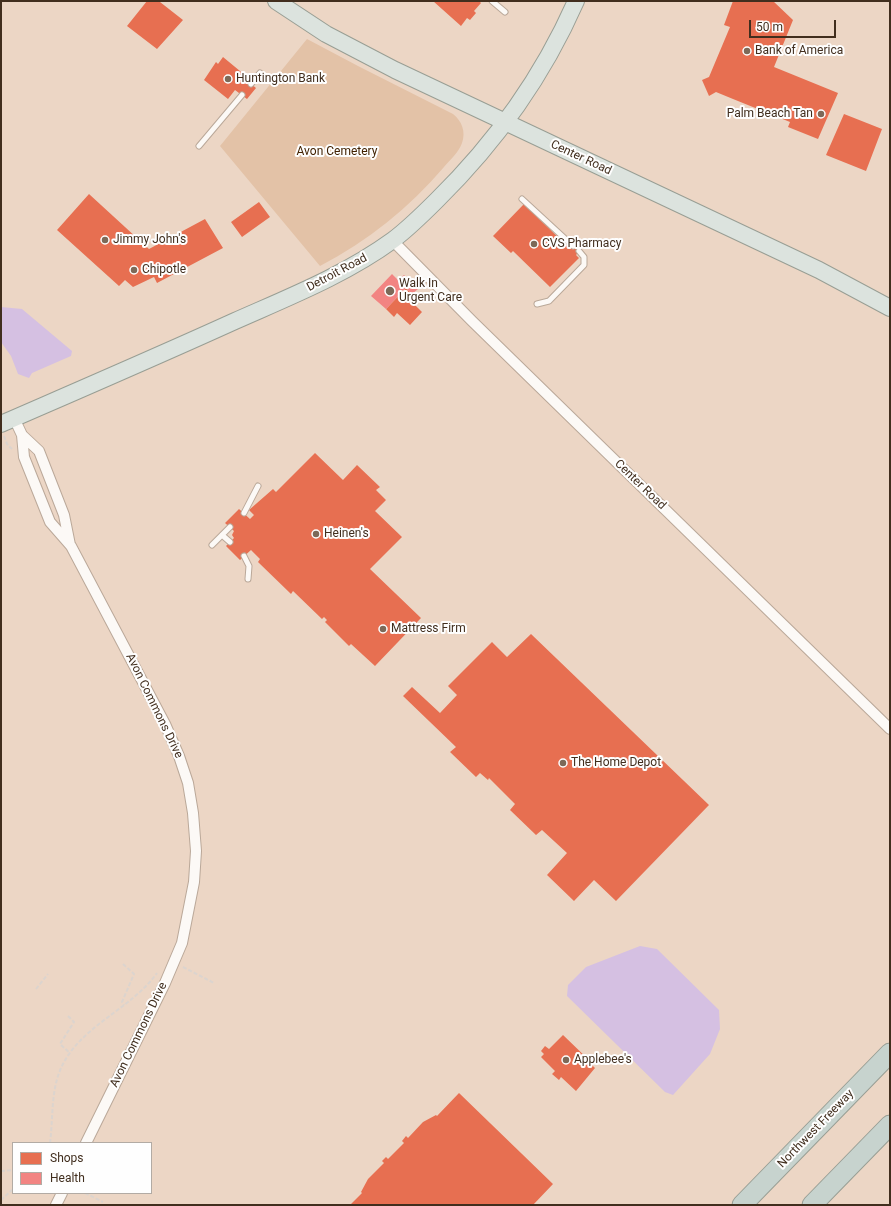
<!DOCTYPE html>
<style>
body{margin:0}
#map{position:relative;width:891px;height:1206px;overflow:hidden;background:#ecd6c5;font-family:Roboto,sans-serif}
canvas{display:block}
.frame{position:absolute;inset:0;border:2px solid #412e1e;pointer-events:none}
.legend{position:absolute;left:12px;top:1142px;width:140px;height:52px;box-sizing:border-box;background:#fefefe;border:1px solid #b2aba4;margin:0;padding:5px 7px;list-style:none;font-size:12px;color:#412e1e}
.legend li{display:flex;align-items:center;gap:8px;height:20px}
.legend b{width:20px;border:1px solid #b2aba4}
.scale{position:absolute;left:749px;top:20px;width:87px;height:18px;box-sizing:border-box;border:2px solid #412e1e;border-top:0;padding-left:5px;font-size:12px;line-height:14px;white-space:nowrap;color:#412e1e;-webkit-text-stroke:3px #fefefe;paint-order:stroke}
</style>
<div id="map">
<canvas width="891" height="1206"></canvas>
<div class="frame"></div>
<ul class="legend">
<li><b style="height:11px;background:#e76f51"></b>Shops</li>
<li><b style="height:11px;background:#f28482"></b>Health</li>
</ul>
<div class="scale">50 m</div>
</div>
<script>
const c = document.querySelector('canvas').getContext('2d');
c.lineJoin = 'round';
function paint(path, color) { c.fillStyle = color; c.fill(path, 'evenodd'); }
function stroke(path, color, width, dash) { c.strokeStyle = color; c.lineWidth = width; c.lineCap = dash ? 'butt' : 'round'; c.setLineDash(dash || []); c.stroke(path); }
function drawText(font, color, halo, rows, align = 'center') {
  c.font = font + ' Roboto,sans-serif'; c.lineWidth = 4; c.setLineDash([]); c.textBaseline = 'middle'; c.strokeStyle = halo; c.fillStyle = color; for (const [text, x, y, turn = 0] of rows) {
    c.save(); c.translate(x, y); c.rotate((+turn || 0) * Math.PI / 180); c.textAlign = isNaN(turn) ? turn : align; if (halo) c.strokeText(text, 0, 0); c.fillText(text, 0, 0); c.restore();
  }
}
paint(new Path2D(`
 M307 39 358 66 453 114C462 121 466 132 462 143 459 152 450 160 444 167 409 208 368 241 320 266L220 146Z`), '#e3c2a7');
paint(new Path2D(`
 M1 307 22 309 72 351 71 356 32 373 29 378 18 374 11 356 1 342Z
 M640 946 657 949 719 1010 720 1029 710 1054 673 1095 665 1092 567 996 568 985 586 967Z`), '#d5c0e2');
paint(new Path2D(`
 M147 1 160 2 183 20 157 49 127 26Z
 M433 1H479L481 3 474 11 476 13 470 20 467 18 461 26Z
 M733 1H773L793 20 774 67 838 93 818 139 788 127 790 122 733 99 716 92 709 96 702 80 709 77 730 27 724 25Z
 M223 57 246 76 244 78 256 88 247 99 235 90 228 99 204 80 216 62 218 64Z
 M844 114 882 129 866 171 826 155Z
 M89 194 149 249 205 219 223 248 157 283 154 277 133 287 125 280 119 286 57 230Z
 M259 202 270 217 242 237 231 222Z
 M524 204 570 249 578 240 584 246 576 255 579 258 550 287 513 251 511 253 493 236Z
 M406 288 415 297 411 301 422 312 410 325 397 313 394 317 386 309Z
 M315 453 343 480 357 465 380 487 376 490 386 500 375 511 402 537 370 569 421 618 375 666 351 644 349 646 325 622 327 620 324 617 322 619 293 591 291 594 258 562 260 559 251 550 240 560 226 546 234 538 232 535 234 531 225 523 239 509 250 519 254 515 249 510 273 489 276 492Z
 M531 634 709 805 616 901 594 880 574 901 547 875 567 853 542 830 536 835 510 810 515 804 489 778 488 780 480 773 476 777 450 752 456 747 403 696 412 687 440 713 457 695 448 686 492 642 507 657Z
 M563 1035 590 1061 589 1062 595 1068 576 1091 561 1077 559 1080 552 1074 555 1071 541 1057 544 1054 541 1051 545 1046 549 1049Z
 M459 1093 553 1184 533 1205H350L362 1193 361 1192 368 1179 384 1163 382 1161 386 1157 388 1159 404 1143 402 1141 406 1136 408 1138 423 1122 436 1115 437 1116Z`), '#e76f51');
paint(new Path2D(`
 M392 274 398 280 404 275 418 289 412 294 406 288 386 309 371 296Z`), '#f28482');
const service = new Path2D(`
 M492 1 505 12
 M251 84 260 73
 M199 146 242 95
 M522 199 573 246
 M537 304 549 301 584 265V257L579 251
 M244 513 258 486
 M222 535 230 542
 M212 545 230 527
 M244 556 249 566 248 579`);
const minor = new Path2D(`
 M392 240 472 321 890 729
 M14 418 22 435 39 451 64 515 70 545
 M22 435 24 457 50 522 71 546 165 724 179 756 188 783 193 813 196 851 194 882 182 943 165 983 86 1143
 M56 1205 62 1193`);
const primary = new Path2D(`
 M276 1 326 34 395 70 819 270 890 308
 M1 424C79 390 158 356 235 321 289 297 345 275 393 240 409 228 423 214 437 200 495 143 543 76 576 1`);
const motorway = new Path2D(`
 M742 1205 890 1053
 M812 1205 890 1125`);
stroke(service, '#baa899', 7);
stroke(minor, '#baa899', 12);
stroke(primary, '#989e94', 18);
stroke(motorway, '#989e94', 21);
stroke(new Path2D(`
 M4 436 7 444 12 449
 M123 964 134 974 122 1002 124 1005
 M183 967 214 983
 M36 989 48 974
 M68 1016 74 1022 60 1044 70 1053
 M50 1143C53 1120 51 1095 59 1073 76 1027 130 1011 157 973
 M1 1171 13 1170
 M85 1193 103 1202
 M1 1200 13 1189`), '#dcd4ce', 2, [4, 2]);
stroke(service, '#fcf9f6', 5);
stroke(minor, '#fcf9f6', 10);
stroke(primary, '#dce3de', 16);
stroke(motorway, '#c7d3ce', 19);
for (const [x, y, r, color] of [
 [747,51,4,"#7d6958"],
 [228,79,4,"#7d6958"],
 [821,114,4,"#7d6958"],
 [105,240,4,"#7d6958"],
 [534,244,4,"#7d6958"],
 [134,270,4,"#7d6958"],
 [390,291,5,"#7d6958"],
 [316,534,4,"#7d6958"],
 [383,629,4,"#7d6958"],
 [563,763,4,"#7d6958"],
 [566,1060,4,"#7d6958"]
]) { const dot = new Path2D(); dot.arc(x, y, r, 0, 2 * Math.PI); c.fillStyle = color; c.fill(dot); stroke(dot, '#fefefe', 1.5); }
drawText('12px', '#412e1e', '#fefefe', [
 ["Bank of America",755,51],
 ["Huntington Bank",236,79],
 ["Palm Beach Tan",813,114,"right"],
 ["Jimmy John's",113,240],
 ["CVS Pharmacy",542,244],
 ["Chipotle",142,270],
 ["Walk In",399,284],
 ["Urgent Care",399,298],
 ["Heinen's",324,534],
 ["Mattress Firm",391,629],
 ["The Home Depot",571,763],
 ["Applebee's",574,1060]
], 'left');
drawText('12px', '#412100', '#fefefe', [
 ["Avon Cemetery",337,152]
]);
drawText('12px', '#412e1e', '#fefefe', [
 ["Center Road",581,158,25],
 ["Detroit Road",337,273,-28],
 ["Center Road",640,485,44],
 ["Avon Commons Drive",154,706,64],
 ["Avon Commons Drive",139,1035,-64],
 ["Northwest Freeway",816,1129,-46]
]);
</script>
